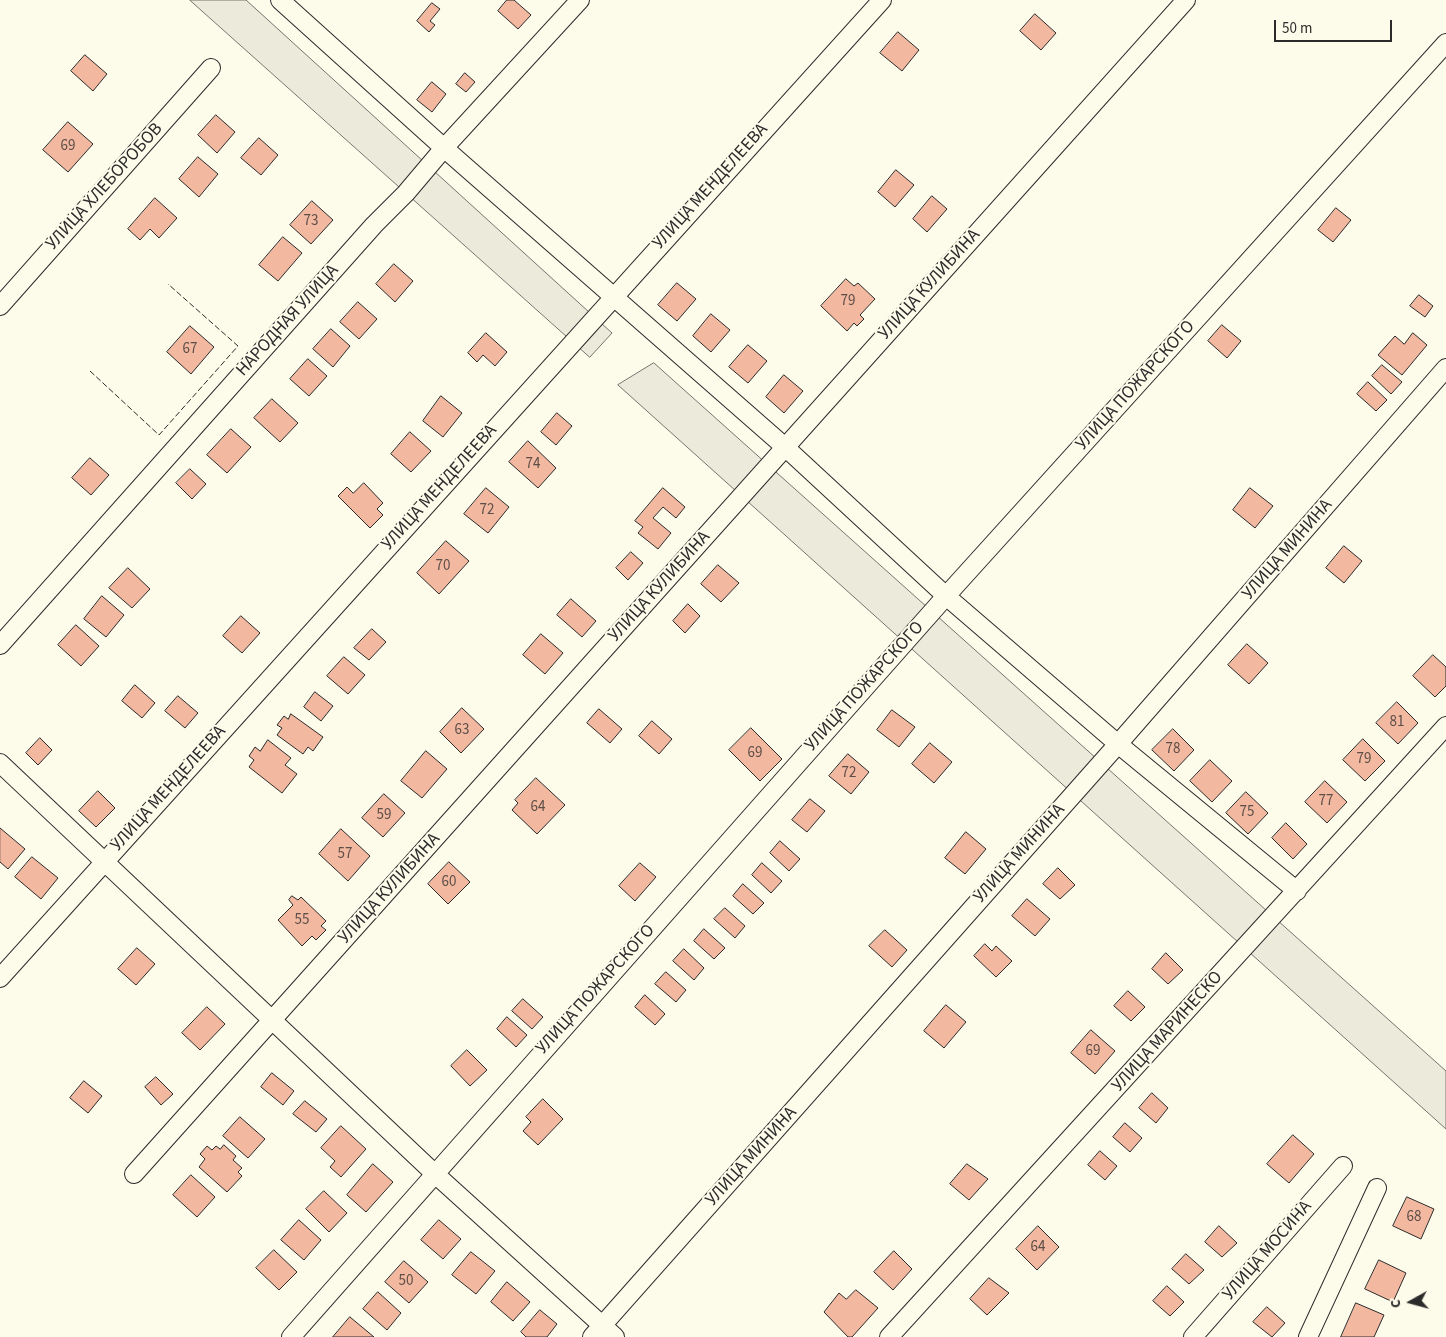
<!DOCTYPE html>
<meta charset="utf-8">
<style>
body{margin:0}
#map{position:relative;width:1446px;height:1337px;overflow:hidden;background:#fdfbea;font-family:"Source Sans 3",sans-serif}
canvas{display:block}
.north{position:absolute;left:1386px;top:1277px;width:50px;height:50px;-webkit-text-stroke:4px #fdfbea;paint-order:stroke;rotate:263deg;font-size:14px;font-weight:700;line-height:20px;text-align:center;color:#2b2b2b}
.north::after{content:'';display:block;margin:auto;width:18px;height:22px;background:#2b2b2b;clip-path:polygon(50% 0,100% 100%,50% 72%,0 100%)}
.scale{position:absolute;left:1274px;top:20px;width:118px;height:22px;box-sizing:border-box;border:2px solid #2b2b2b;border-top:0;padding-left:6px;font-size:15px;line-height:18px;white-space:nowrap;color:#2b2b2b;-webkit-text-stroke:4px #fdfbea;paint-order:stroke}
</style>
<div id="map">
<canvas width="1446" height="1337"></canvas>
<div class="north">С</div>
<div class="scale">50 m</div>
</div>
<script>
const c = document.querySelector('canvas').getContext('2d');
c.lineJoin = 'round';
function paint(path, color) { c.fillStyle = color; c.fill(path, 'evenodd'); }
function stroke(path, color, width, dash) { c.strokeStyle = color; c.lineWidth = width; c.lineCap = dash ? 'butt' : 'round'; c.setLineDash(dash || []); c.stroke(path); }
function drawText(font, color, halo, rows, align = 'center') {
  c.font = font + ' "Source Sans 3",sans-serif'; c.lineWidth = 4; c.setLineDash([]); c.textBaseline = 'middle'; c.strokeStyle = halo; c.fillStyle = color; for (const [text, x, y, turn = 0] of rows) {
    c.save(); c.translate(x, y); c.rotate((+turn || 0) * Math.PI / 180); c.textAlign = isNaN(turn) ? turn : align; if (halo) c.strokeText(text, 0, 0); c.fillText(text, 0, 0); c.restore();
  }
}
const green = new Path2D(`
 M190 0H246L612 333 590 357Z
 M654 363 1446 1071V1129L618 385Z`);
paint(green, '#ecebdb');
stroke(green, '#74746e', 1);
const building = new Path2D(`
 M507 0H514L531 15 518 29 498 11Z
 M432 3 440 9 430 21 435 25 429 32 417 21Z
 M1035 14 1056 33 1041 50 1020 31Z
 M898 32 919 50 902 71 880 53Z
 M85 55 107 74 93 91 71 71Z
 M465 73 475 82 466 92 456 84Z
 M432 82 446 94 432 112 417 100Z
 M216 115 235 132 217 153 198 135Z
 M68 122 93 144 68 172 43 150Z
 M259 138 278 155 261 175 241 158Z
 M198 157 218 174 199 197 179 179Z
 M896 170 914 185 895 207 878 192Z
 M932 196 947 209 927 232 913 219Z
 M155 198 177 218 159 238 150 229 140 240 128 229Z
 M312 201 333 220 311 244 290 225Z
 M1336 208 1351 220 1333 242 1318 230Z
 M283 237 302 253 278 281 259 265Z
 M394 264 413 281 395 302 376 284Z
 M846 279 854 286 858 283 875 299 860 315 864 319 857 326 854 323 847 331 821 306Z
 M677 283 696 299 677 321 658 305Z
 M1419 295 1433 306 1425 317 1410 306Z
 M358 302 377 319 359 339 340 322Z
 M711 314 730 330 711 352 693 336Z
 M1222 325 1241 341 1227 358 1208 341Z
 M190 326 214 347 191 374 167 352Z
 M331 329 350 346 333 367 313 349Z
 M486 333 507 352 495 366 483 355 477 362 468 353Z
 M1413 333 1427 345 1402 375 1378 355 1395 336 1404 344Z
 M748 345 767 361 748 383 729 367Z
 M308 359 327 376 309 396 290 379Z
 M1382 365 1402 382 1391 394 1372 376Z
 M784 375 803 391 784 413 766 397Z
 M1368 382 1387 400 1376 411 1357 394Z
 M441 396 462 413 443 437 423 421Z
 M272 399 298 423 280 442 254 418Z
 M557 413 572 426 556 445 541 432Z
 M231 429 251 447 227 473 207 455Z
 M410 432 431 451 411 472 391 454Z
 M528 441 556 468 538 488 509 462Z
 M90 458 109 475 91 495 72 478Z
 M190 469 206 484 192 499 176 483Z
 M364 483 383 503 377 509 383 515 370 528 338 496 347 487 353 493Z
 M486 488 509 507 488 533 464 514Z
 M663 488 685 507 676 518 663 507 653 518 671 533 658 549 638 533 643 527 635 521Z
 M1250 488 1273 506 1255 528 1233 510Z
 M446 541 469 561 439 594 417 573Z
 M1344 546 1362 561 1344 583 1326 568Z
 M631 552 643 563 628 580 616 568Z
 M718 565 739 583 721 602 701 584Z
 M128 568 150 589 132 608 109 588Z
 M102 596 124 615 106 637 84 619Z
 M571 599 596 621 582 637 557 615Z
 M688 604 700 616 685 633 673 621Z
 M241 616 260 633 242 653 223 636Z
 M76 625 99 646 81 666 58 645Z
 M372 629 386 642 369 660 354 648Z
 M541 634 563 653 545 674 523 655Z
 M1247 644 1268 663 1249 684 1228 665Z
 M1433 655 1446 667V686L1435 697 1413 676Z
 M344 657 365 675 348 694 327 676Z
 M135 685 155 703 142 718 122 701Z
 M315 692 333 706 321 721 304 707Z
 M178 696 198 713 185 728 165 711Z
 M1397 702 1418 723 1398 744 1376 723Z
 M462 708 484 729 461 753 440 732Z
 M599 709 622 729 610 743 587 723Z
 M892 710 915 727 899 747 877 730Z
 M291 714 323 737 313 751 308 747 303 754 277 735 282 728 277 725 284 716 288 719Z
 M652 721 672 739 659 754 639 736Z
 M751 728 782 759 760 781 729 750Z
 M1173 729 1194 750 1174 771 1152 750Z
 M40 738 52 750 38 765 26 753Z
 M1363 739 1385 761 1365 781 1343 760Z
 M268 740 291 758 285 765 297 774 282 793 249 767 254 760 249 756 255 747 260 751Z
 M930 743 952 762 934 783 912 764Z
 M426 751 447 769 422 798 401 781Z
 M848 754 869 772 851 794 829 776Z
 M1210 760 1232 781 1212 802 1190 781Z
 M536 778 565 805 537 834 512 810 518 803 515 800Z
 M1325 781 1347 802 1327 823 1305 802Z
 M98 791 115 808 96 827 79 811Z
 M1246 792 1268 813 1248 834 1226 813Z
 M384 794 405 813 383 837 362 818Z
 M810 799 825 811 807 832 792 820Z
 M1286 823 1307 844 1293 859 1272 838Z
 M0 828 25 849 8 869 0 862Z
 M341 829 370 856 348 881 319 854Z
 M966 832 986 849 965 874 945 858Z
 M780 841 800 859 789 871 770 853Z
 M32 857 58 878 41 899 15 877Z
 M449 862 470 882 448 904 428 884Z
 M640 863 656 877 635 901 619 886Z
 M762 863 782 881 771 893 752 875Z
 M1058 868 1075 885 1060 899 1043 884Z
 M743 884 764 903 753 914 733 896Z
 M292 896 298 900 301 897 326 921 321 926 326 930 316 940 312 936 302 946 278 920 293 905 289 900Z
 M1027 899 1050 919 1035 936 1012 916Z
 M725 908 745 926 735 938 714 919Z
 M704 929 725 948 714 959 694 941Z
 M885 930 907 950 892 967 869 946Z
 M985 944 992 951 996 946 1012 961 996 977 974 956Z
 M137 948 155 964 136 985 118 969Z
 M684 949 704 968 694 980 673 961Z
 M1166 953 1183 970 1168 984 1152 969Z
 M666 972 686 990 676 1002 655 984Z
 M1128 991 1145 1007 1131 1021 1114 1006Z
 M645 995 665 1014 655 1025 635 1007Z
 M523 999 543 1017 532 1029 512 1011Z
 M946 1005 966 1022 944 1048 924 1031Z
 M207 1007 225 1024 200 1050 182 1033Z
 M507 1017 527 1035 516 1047 497 1029Z
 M1091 1030 1115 1051 1095 1074 1071 1053Z
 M467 1050 487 1070 470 1086 451 1066Z
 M272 1073 294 1091 283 1105 261 1087Z
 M156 1077 173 1094 161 1105 145 1087Z
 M84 1081 102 1096 88 1113 70 1098Z
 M1152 1093 1168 1108 1156 1123 1139 1108Z
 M543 1099 563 1119 538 1145 523 1131 531 1122 526 1117Z
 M305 1101 327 1119 316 1132 293 1114Z
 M240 1117 265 1139 248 1158 223 1136Z
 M1125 1123 1142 1138 1130 1152 1113 1137Z
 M341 1126 366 1149 341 1177 330 1167 335 1161 321 1148Z
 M1293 1135 1314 1154 1289 1183 1267 1164Z
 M224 1145 236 1156 233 1160 242 1168 238 1172 242 1176 227 1192 199 1167 205 1159 200 1154 207 1146 212 1150 216 1146 220 1149Z
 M1100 1151 1117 1166 1105 1180 1088 1165Z
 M373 1164 393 1182 366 1212 347 1195Z
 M967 1164 988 1179 969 1200 950 1184Z
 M191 1175 215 1197 197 1217 173 1195Z
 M324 1191 347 1213 329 1232 306 1209Z
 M1407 1197 1434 1209 1421 1239 1393 1226Z
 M299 1220 321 1240 304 1260 281 1240Z
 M439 1220 461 1239 443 1259 421 1240Z
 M1038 1226 1059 1247 1037 1270 1016 1249Z
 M1219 1226 1237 1243 1222 1257 1205 1242Z
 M274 1250 297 1272 279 1290 256 1268Z
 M894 1251 912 1269 893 1290 874 1272Z
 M471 1252 495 1271 476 1294 452 1275Z
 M1186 1254 1204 1270 1189 1284 1172 1269Z
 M1379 1260 1406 1273 1393 1302 1365 1289Z
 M404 1261 428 1282 409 1303 385 1282Z
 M989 1278 1009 1293 987 1315 970 1299Z
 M507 1282 530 1302 513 1321 491 1302Z
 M1167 1286 1184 1302 1170 1316 1153 1301Z
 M856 1290 878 1308 852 1337H848L824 1312 839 1293 846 1299Z
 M378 1292 401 1313 387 1330 363 1309Z
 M1356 1303 1384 1315 1374 1337H1341Z
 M1267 1307 1285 1323 1272 1337 1253 1322Z
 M540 1310 557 1324 547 1337H526L521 1332Z
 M350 1317 374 1337H333Z`);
paint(building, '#f2b8a0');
stroke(building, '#2b2b2b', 1);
const minor = new Path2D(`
 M280 0 444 148 785 447 946 596 1118 744 1297 891
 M0 306 211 68
 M0 645 374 225 406 193 444 148 580 0
 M0 763 434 1173 615 1337
 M0 978 882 0
 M134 1174 1186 0
 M291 1337 946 596 1446 43
 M592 1337 1118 744 1446 368
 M889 1337 1446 726
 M1193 1337 1343 1166
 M1308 1337 1377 1188`);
stroke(minor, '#2b2b2b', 20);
stroke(minor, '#fdfbea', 18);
stroke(new Path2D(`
 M90 371 159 435 238 346 168 284`), '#2b2b2b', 1, [6, 2.5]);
drawText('15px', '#5d4e48', null, [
 ["69",68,147],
 ["73",311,222],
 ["79",848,302],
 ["67",190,350],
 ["74",533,465],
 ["72",487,511],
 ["70",443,567],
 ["81",1397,723],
 ["63",462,731],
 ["78",1173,750],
 ["69",755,754],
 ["79",1364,760],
 ["72",849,774],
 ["77",1326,802],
 ["64",538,808],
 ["75",1247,813],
 ["59",384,816],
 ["57",345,855],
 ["60",449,883],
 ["55",302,921],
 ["69",1093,1052],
 ["68",1414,1218],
 ["64",1038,1248],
 ["50",406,1282]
]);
drawText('18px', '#2b2b2b', '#fdfbea', [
 ["УЛИЦА ХЛЕБОРОБОВ",105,187,-48],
 ["УЛИЦА МЕНДЕЛЕЕВА",711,187,-48],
 ["УЛИЦА КУЛИБИНА",930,285,-48],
 ["НАРОДНАЯ УЛИЦА",288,321,-48],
 ["УЛИЦА ПОЖАРСКОГО",1136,386,-48],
 ["УЛИЦА МЕНДЕЛЕЕВА",440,488,-48],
 ["УЛИЦА МИНИНА",1288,550,-49],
 ["УЛИЦА КУЛИБИНА",660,587,-48],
 ["УЛИЦА ПОЖАРСКОГО",865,687,-48],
 ["УЛИЦА МЕНДЕЛЕЕВА",169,789,-48],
 ["УЛИЦА МИНИНА",1020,854,-48],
 ["УЛИЦА КУЛИБИНА",390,889,-48],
 ["УЛИЦА ПОЖАРСКОГО",596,990,-48],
 ["УЛИЦА МАРИНЕСКО",1168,1032,-48],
 ["УЛИЦА МИНИНА",752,1157,-48],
 ["УЛИЦА МОСИНА",1268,1251,-49]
]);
</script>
